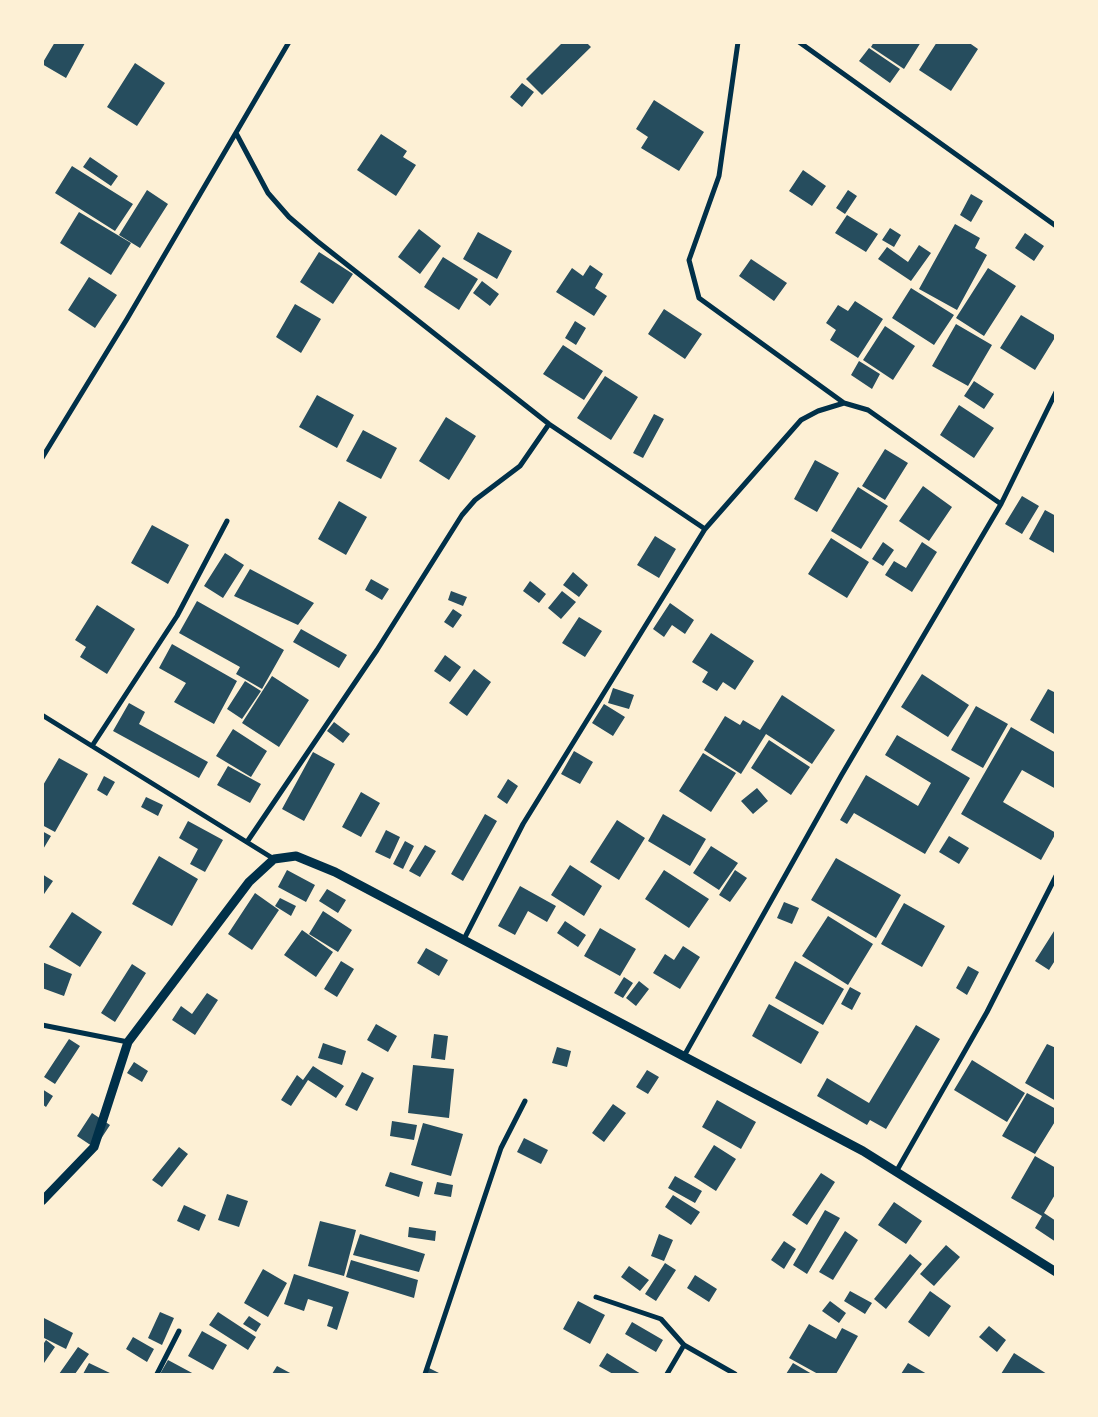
<!DOCTYPE html>
<style>
body{margin:0}
#map{position:relative;width:1098px;height:1417px;overflow:hidden;background:#fdf0d5;font-family:"Archivo Narrow",sans-serif}
canvas{display:block}
.frame{position:absolute;inset:0;border:44px solid #fdf0d5;pointer-events:none}
</style>
<div id="map">
<canvas width="1098" height="1417"></canvas>
<div class="frame"></div>
</div>
<script>
const c = document.querySelector('canvas').getContext('2d');
c.lineJoin = 'round';
function paint(path, color) { c.fillStyle = color; c.fill(path, 'evenodd'); }
function stroke(path, color, width, dash) { c.strokeStyle = color; c.lineWidth = width; c.lineCap = dash ? 'butt' : 'round'; c.setLineDash(dash || []); c.stroke(path); }
paint(new Path2D(`
 M55 42 85 43 66 78 42 64Z
 M563 42H586L591 47 542 95 526 79Z
 M874 42H921L904 69 871 47Z
 M937 42H968L978 49 951 91 919 70Z
 M869 48 900 69 890 83 859 61Z
 M135 63 165 83 137 126 107 107Z
 M522 83 534 92 522 107 510 97Z
 M654 100 704 132 679 171 641 148 648 137 636 129Z
 M381 134 407 151 403 157 416 165 396 196 357 170Z
 M90 157 118 176 111 186 83 167Z
 M72 166 133 204 115 231 55 193Z
 M803 170 826 186 812 206 789 191Z
 M147 190 168 204 140 248 119 235Z
 M848 190 857 196 845 214 836 208Z
 M971 194 983 201 971 222 960 215Z
 M79 212 131 243 111 275 60 243Z
 M847 215 878 234 866 252 835 233Z
 M955 224 980 238 975 248 987 255 957 310 919 289Z
 M890 228 901 235 894 247 882 240Z
 M419 229 441 246 420 274 398 257Z
 M478 232 512 251 497 279 463 259Z
 M1025 233 1044 246 1034 261 1015 248Z
 M919 245 931 253 911 281 878 259 887 247 908 262Z
 M319 252 353 274 333 304 300 282Z
 M443 257 478 279 459 310 424 287Z
 M751 259 787 283 774 301 739 276Z
 M590 265 603 274 595 288 607 296 594 316 556 292 572 268 583 276Z
 M988 268 1016 286 984 336 956 318Z
 M89 277 117 295 95 328 68 310Z
 M482 281 499 294 490 306 473 293Z
 M911 288 954 315 934 345 892 318Z
 M855 301 883 319 858 358 830 340 836 330 826 323 838 305 848 311Z
 M295 304 321 319 301 353 276 337Z
 M664 309 702 334 685 359 648 334Z
 M1021 315 1056 336 1035 370 1000 348Z
 M575 321 586 328 576 345 565 338Z
 M956 324 992 345 968 386 932 366Z
 M885 326 915 346 893 380 863 360Z
 M563 345 603 371 584 400 543 374Z
 M859 361 880 374 872 389 851 375Z
 M605 376 638 397 611 440 577 418Z
 M974 381 994 394 984 409 964 396Z
 M317 395 354 415 337 448 299 427Z
 M959 405 994 428 974 458 940 435Z
 M654 414 664 419 643 458 633 453Z
 M446 417 476 436 449 480 419 461Z
 M363 430 397 448 381 479 346 461Z
 M885 449 908 463 885 500 862 486Z
 M815 460 839 473 817 512 794 499Z
 M923 486 952 507 929 541 899 521Z
 M858 487 888 506 861 549 831 531Z
 M1022 496 1039 506 1022 534 1005 524Z
 M339 501 367 517 346 555 318 539Z
 M1045 510 1056 516V554L1029 539Z
 M152 525 189 545 168 584 131 563Z
 M655 536 676 549 659 578 637 565Z
 M831 538 869 562 847 598 808 574Z
 M883 542 894 550 883 566 872 559Z
 M922 542 937 552 912 592 885 575 894 561 906 568Z
 M225 553 244 565 223 598 204 586Z
 M250 569 314 603 298 625 234 596Z
 M573 572 588 585 579 597 563 585Z
 M371 579 389 589 382 600 365 590Z
 M530 581 546 594 539 603 523 591Z
 M451 591 467 597 463 606 448 600Z
 M562 591 576 602 561 619 548 608Z
 M197 601 284 650 262 689 236 674 240 667 179 633Z
 M670 603 694 620 685 634 672 625 664 637 653 629Z
 M97 605 135 629 107 674 80 657 86 647 75 640Z
 M453 609 462 615 453 628 444 622Z
 M579 617 602 631 585 657 562 643Z
 M301 629 347 655 339 668 293 642Z
 M711 633 754 661 735 690 723 682 717 691 702 682 708 672 692 662Z
 M172 644 237 681 214 724 174 702 186 683 159 668Z
 M445 655 461 667 450 682 434 671Z
 M474 669 491 682 467 716 449 703Z
 M922 674 969 705 948 737 901 707Z
 M272 676 309 700 279 747 242 723Z
 M245 681 261 691 242 719 227 709Z
 M613 688 634 695 629 709 608 703Z
 M1048 689 1056 693V735L1030 720Z
 M782 695 835 730 812 764 766 734 741 774 704 750 725 716 740 725 743 720 760 730Z
 M129 703 145 712 139 724 208 762 199 778 113 731Z
 M604 704 625 717 613 736 592 723Z
 M976 706 1008 724 983 768 951 750Z
 M334 722 350 734 343 743 327 731Z
 M1011 727 1056 753V789L1022 770 1003 802 1056 833 1041 860 961 814Z
 M233 729 267 751 251 777 216 756Z
 M897 735 970 778 925 854 854 813 847 824 840 820 866 775 918 806 931 783 885 755Z
 M769 740 810 767 791 795 751 768Z
 M574 751 593 762 580 784 561 774Z
 M313 752 335 764 304 821 282 809Z
 M703 753 736 773 711 812 679 791Z
 M59 758 88 774 55 832 42 825V787Z
 M228 766 261 784 250 803 217 785Z
 M104 776 115 782 107 796 97 790Z
 M508 779 518 786 507 804 497 797Z
 M757 788 768 801 753 814 741 801Z
 M361 792 380 803 361 837 342 827Z
 M146 797 163 805 158 816 141 807Z
 M485 814 497 821 463 881 451 874Z
 M663 814 706 839 690 866 648 841Z
 M617 820 645 838 619 880 590 862Z
 M188 821 223 840 205 872 190 864 198 849 179 838Z
 M386 830 400 837 390 859 375 852Z
 M42 831 51 836 42 851Z
 M949 836 969 848 959 864 939 852Z
 M405 841 414 846 403 869 393 864Z
 M425 845 436 851 420 877 409 871Z
 M711 846 738 863 719 890 693 873Z
 M159 856 198 879 172 926 132 904Z
 M836 858 901 895 876 938 811 900Z
 M570 865 602 886 584 916 551 895Z
 M287 870 315 885 306 902 278 887Z
 M664 870 709 899 689 928 645 899Z
 M735 870 747 878 730 902 719 895Z
 M42 874 53 881 42 897Z
 M520 886 556 906 547 922 528 911 515 935 498 926Z
 M327 889 346 900 338 913 319 901Z
 M255 893 279 910 252 950 228 934Z
 M280 898 296 906 291 916 275 906Z
 M784 902 799 908 792 924 777 918Z
 M904 903 945 926 922 967 881 944Z
 M323 911 352 930 338 952 309 934Z
 M72 912 102 932 80 967 49 947Z
 M828 916 873 944 848 985 802 956Z
 M565 921 586 935 578 947 557 933Z
 M600 928 636 949 620 976 584 956Z
 M1056 928V959L1049 970 1035 961Z
 M302 930 333 952 316 977 284 955Z
 M683 946 700 957 680 989 653 973 665 954 674 960Z
 M426 948 448 960 439 976 417 963Z
 M341 961 354 969 337 997 324 989Z
 M795 961 844 989 823 1025 775 998Z
 M42 962 72 974 64 996 42 988Z
 M132 964 146 973 115 1022 101 1013Z
 M968 966 979 972 967 995 956 988Z
 M624 977 633 983 623 998 614 993Z
 M639 981 649 989 636 1006 626 998Z
 M850 987 861 993 852 1010 841 1004Z
 M207 993 218 1000 195 1035 172 1020 181 1006 192 1014Z
 M769 1004 819 1032 801 1064 752 1036Z
 M376 1024 397 1036 388 1052 367 1040Z
 M916 1025 940 1039 886 1129 870 1120 867 1125 817 1096 827 1078 869 1103Z
 M434 1034 448 1036 445 1060 431 1058Z
 M69 1039 80 1046 55 1084 44 1077Z
 M323 1043 346 1051 342 1065 318 1058Z
 M1047 1044 1056 1048V1101L1025 1083Z
 M557 1047 571 1051 567 1067 552 1063Z
 M972 1060 1025 1093 1007 1122 954 1090Z
 M134 1062 148 1071 142 1082 127 1073Z
 M413 1065 454 1069 449 1118 408 1113Z
 M313 1066 344 1086 336 1098 308 1080 291 1106 281 1100 297 1075 303 1080Z
 M647 1070 659 1077 648 1094 636 1087Z
 M362 1072 374 1078 357 1111 345 1105Z
 M42 1089 53 1096 46 1107 42 1104Z
 M1027 1093 1056 1109V1120L1035 1154 1002 1136Z
 M717 1100 756 1122 741 1149 702 1127Z
 M613 1104 626 1113 604 1142 592 1133Z
 M92 1113 110 1125 95 1148 77 1136Z
 M392 1121 417 1125 414 1140 390 1136Z
 M423 1123 463 1134 451 1176 411 1165Z
 M524 1138 548 1150 541 1164 517 1152Z
 M714 1145 736 1159 716 1191 694 1177Z
 M179 1147 188 1154 162 1187 152 1180Z
 M1035 1156 1056 1168V1193L1044 1213 1056 1221V1242L1035 1228 1042 1216 1011 1198Z
 M390 1172 423 1182 419 1197 385 1186Z
 M821 1173 835 1182 807 1225 792 1215Z
 M675 1176 702 1191 695 1203 668 1188Z
 M437 1182 453 1185 451 1197 434 1194Z
 M227 1194 248 1201 239 1227 218 1220Z
 M673 1195 700 1212 691 1225 665 1207Z
 M894 1202 922 1221 906 1244 878 1225Z
 M184 1205 206 1215 199 1231 177 1221Z
 M825 1210 840 1218 807 1274 793 1265Z
 M320 1221 356 1230 344 1276 308 1266Z
 M409 1227 436 1231 435 1241 408 1237Z
 M845 1231 858 1240 833 1280 819 1272Z
 M360 1234 425 1254 419 1272 353 1255Z
 M659 1234 673 1240 664 1261 651 1256Z
 M784 1241 796 1249 784 1269 771 1260Z
 M946 1245 960 1257 934 1286 920 1274Z
 M910 1254 922 1264 886 1309 874 1299Z
 M351 1260 418 1280 414 1298 346 1277Z
 M665 1263 676 1270 656 1301 645 1294Z
 M629 1266 649 1280 640 1291 621 1277Z
 M263 1269 287 1283 268 1317 244 1303Z
 M294 1274 349 1292 337 1330 327 1326 333 1307 308 1299 304 1311 284 1304Z
 M695 1275 717 1289 709 1302 687 1288Z
 M850 1291 872 1303 865 1314 844 1301Z
 M930 1291 951 1306 929 1337 908 1322Z
 M578 1301 605 1315 590 1344 563 1329Z
 M830 1301 846 1313 839 1323 822 1311Z
 M160 1312 174 1318 162 1345 148 1338Z
 M218 1312 256 1337 248 1350 209 1325Z
 M249 1316 261 1324 256 1332 243 1324Z
 M42 1317 73 1333 66 1349 42 1337Z
 M632 1322 663 1340 656 1352 625 1334Z
 M809 1324 836 1339 842 1328 858 1336 836 1374H818L789 1358Z
 M989 1326 1006 1340 997 1352 979 1337Z
 M202 1331 227 1345 213 1370 188 1356Z
 M133 1337 154 1349 147 1362 126 1349Z
 M46 1340 55 1347 44 1363 42 1346Z
 M78 1347 89 1354 75 1374H59Z
 M607 1353 641 1374H613L599 1366Z
 M1014 1353 1047 1374H1001Z
 M168 1360 194 1374H160Z
 M89 1363 112 1374H83Z
 M793 1363 812 1374H786Z
 M908 1363 927 1374H901Z
 M277 1366 292 1374H272Z
 M429 1368 441 1374H425Z`), '#264d5e');
stroke(new Path2D(`
 M738 42 719 176 689 260 699 298 844 403
 M799 42 1056 226
 M236 133 268 193 289 217 317 241 549 424 705 529
 M42 458 127 319 289 42
 M42 715 274 859
 M92 746 177 616 227 521
 M247 842 377 650 462 515 475 500 520 466 549 424
 M463 941 523 824 705 529 801 420 818 411 844 403 868 410 1001 504
 M42 1025 128 1042
 M684 1056 841 776 1001 504 1056 392
 M896 1172 987 1012 1056 876
 M596 1297 661 1319 684 1345 735 1374
 M157 1374 179 1331
 M425 1374 501 1148 525 1101
 M667 1374 684 1345`), '#003049', 5);
stroke(new Path2D(`
 M42 1201 94 1147 128 1042 249 882 274 859 296 856 335 872 863 1151 1056 1272`), '#003049', 9);
</script>
